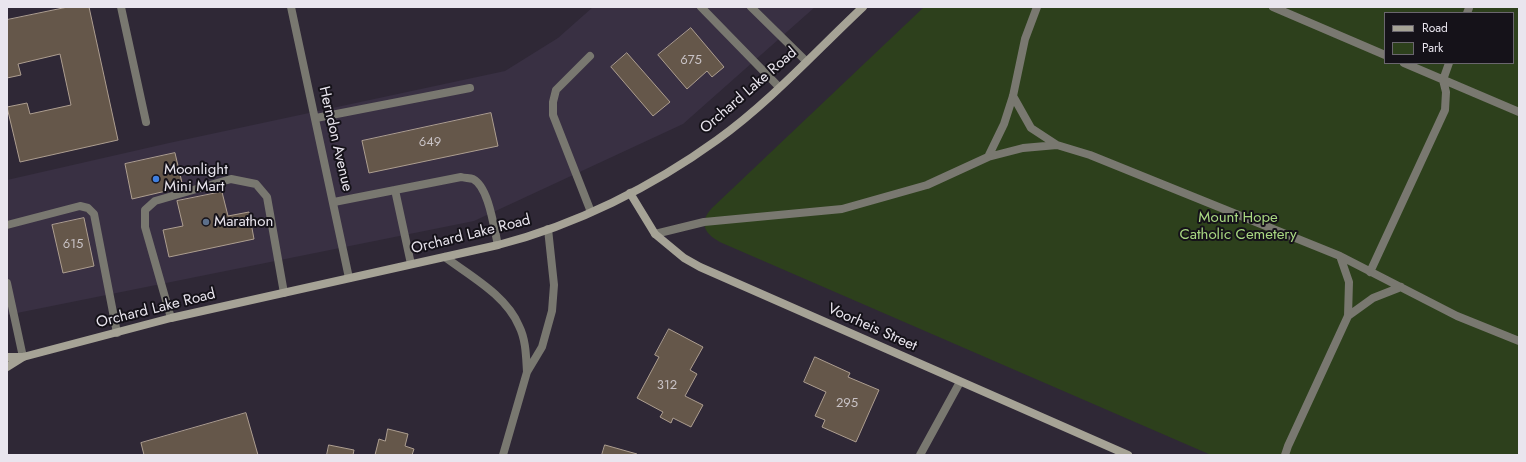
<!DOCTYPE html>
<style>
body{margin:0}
#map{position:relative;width:1526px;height:462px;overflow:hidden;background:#2f2836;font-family:Jost,sans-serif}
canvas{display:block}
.frame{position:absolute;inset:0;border:8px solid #e9e5ee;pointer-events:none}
.legend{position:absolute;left:1384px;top:12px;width:130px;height:52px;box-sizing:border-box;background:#151219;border:1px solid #6a666e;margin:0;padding:5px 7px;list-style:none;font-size:12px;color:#e9e5ee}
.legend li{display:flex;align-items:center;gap:8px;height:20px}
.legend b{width:20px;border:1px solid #6a666e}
</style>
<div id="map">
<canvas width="1526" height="462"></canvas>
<div class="frame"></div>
<ul class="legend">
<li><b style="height:5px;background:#a6a396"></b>Road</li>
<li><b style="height:11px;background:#2d401c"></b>Park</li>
</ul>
</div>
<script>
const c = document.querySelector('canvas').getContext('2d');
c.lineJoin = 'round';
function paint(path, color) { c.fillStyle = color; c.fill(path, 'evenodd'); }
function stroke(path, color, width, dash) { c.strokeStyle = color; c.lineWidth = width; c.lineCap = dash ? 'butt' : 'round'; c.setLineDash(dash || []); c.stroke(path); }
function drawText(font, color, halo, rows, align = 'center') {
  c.font = font + ' Jost,sans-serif'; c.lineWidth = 4; c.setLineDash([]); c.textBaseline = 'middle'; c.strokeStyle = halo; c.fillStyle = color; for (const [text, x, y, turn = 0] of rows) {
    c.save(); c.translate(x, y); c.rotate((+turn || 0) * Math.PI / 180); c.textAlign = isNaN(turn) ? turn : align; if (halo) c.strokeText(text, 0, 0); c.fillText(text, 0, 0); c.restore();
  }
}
paint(new Path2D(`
 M593 7H815L683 124 474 221 7 315V180L169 143 505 71 558 38Z`), '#393043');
paint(new Path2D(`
 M924 7H1519V455H1211L722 243C706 235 697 224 712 208ZM1385 13H1513V63H1385Z`), '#2d401c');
const building = new Path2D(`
 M68 7H89L118 140 20 162 7 107 27 103 30 114 71 105 60 54 18 64 21 75 7 78V20Z
 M691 28 724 67 712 77 707 71 687 89 658 55Z
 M627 53 670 102 653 116 611 67Z
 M491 113 498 146 369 173 362 141Z
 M175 153 183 187 132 199 125 164Z
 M222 192 228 216 249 212 254 239 169 257 163 230 183 226 177 201Z
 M84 218 94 266 63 273 52 225Z
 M669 329 703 347 690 370 697 374 685 396 703 405 691 427 673 418 671 423 660 417 663 412 637 398 659 357 655 355Z
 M815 357 850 373 848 377 879 390 856 442 822 427 825 420 815 416 826 392 804 382Z
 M246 413 258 455H144L141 443Z
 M388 429 408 434 405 446 414 449 412 455H375L379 439 385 441Z
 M329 445 354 450 353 455H327Z
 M605 445 637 454V455H602Z`);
paint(building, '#65574a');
stroke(building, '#ad9e90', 1);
stroke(new Path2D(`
 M121 7 146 122
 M701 7 779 87
 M751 7 806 61
 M1273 7 1385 55
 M1467 13 1469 8
 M590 56 556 90 553 102V115L591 212
 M1404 63 1519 112
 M1013 96 1031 128 1057 145
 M316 118 470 88
 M988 157 1004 124 1013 96 1025 39 1037 7
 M395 190 411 264
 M334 202 461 177C464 178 470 178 473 179 489 187 494 229 498 245
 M7 225 80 206 88 208 94 214 117 333
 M655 234 704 222 842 209 927 185 988 157 1023 148 1057 145 1090 155 1340 256 1457 316 1519 341
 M1370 272 1445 110 1446 92 1443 80 1449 63
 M1348 316 1373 298 1401 287
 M171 318 145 227V210L155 201 231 179 256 184 267 197 284 293
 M1285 455 1288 446 1348 316 1349 282 1340 256`), '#797870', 8);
stroke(new Path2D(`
 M291 7 349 278
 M445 257C470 276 506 295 519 326 526 340 526 356 527 372
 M7 283 23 357
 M503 455 527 372 542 347 552 311 554 285 548 229
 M920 455 960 382`), '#797870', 8);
stroke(new Path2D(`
 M630 193 655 234 684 258 700 267 1128 455
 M7 357H23L171 318 498 245C576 225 652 187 717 140 770 102 815 52 863 7
 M7 367 23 357`), '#a6a396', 8);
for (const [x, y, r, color] of [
 [156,179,4,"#3f7fe0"],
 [206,222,4,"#5c6f8a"]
]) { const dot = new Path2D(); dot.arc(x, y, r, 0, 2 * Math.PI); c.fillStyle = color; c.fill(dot); stroke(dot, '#151219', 1.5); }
drawText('13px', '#c8c2c5', null, [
 ["675",691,61],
 ["649",430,143],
 ["615",73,245],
 ["312",667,386],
 ["295",847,404]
]);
drawText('15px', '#e9e5ee', '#151219', [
 ["Orchard Lake Road",749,91,-41],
 ["Herndon Avenue",335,139,77],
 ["Orchard Lake Road",471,235,-14],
 ["Orchard Lake Road",156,309,-14],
 ["Voorheis Street",872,328,24]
]);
drawText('15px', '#e9e5ee', '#151219', [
 ["Moonlight",164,170],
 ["Mini Mart",164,187],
 ["Marathon",214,222]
], 'left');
drawText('15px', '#a9d882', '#151219', [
 ["Mount Hope",1238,218],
 ["Catholic Cemetery",1238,235]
]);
</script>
